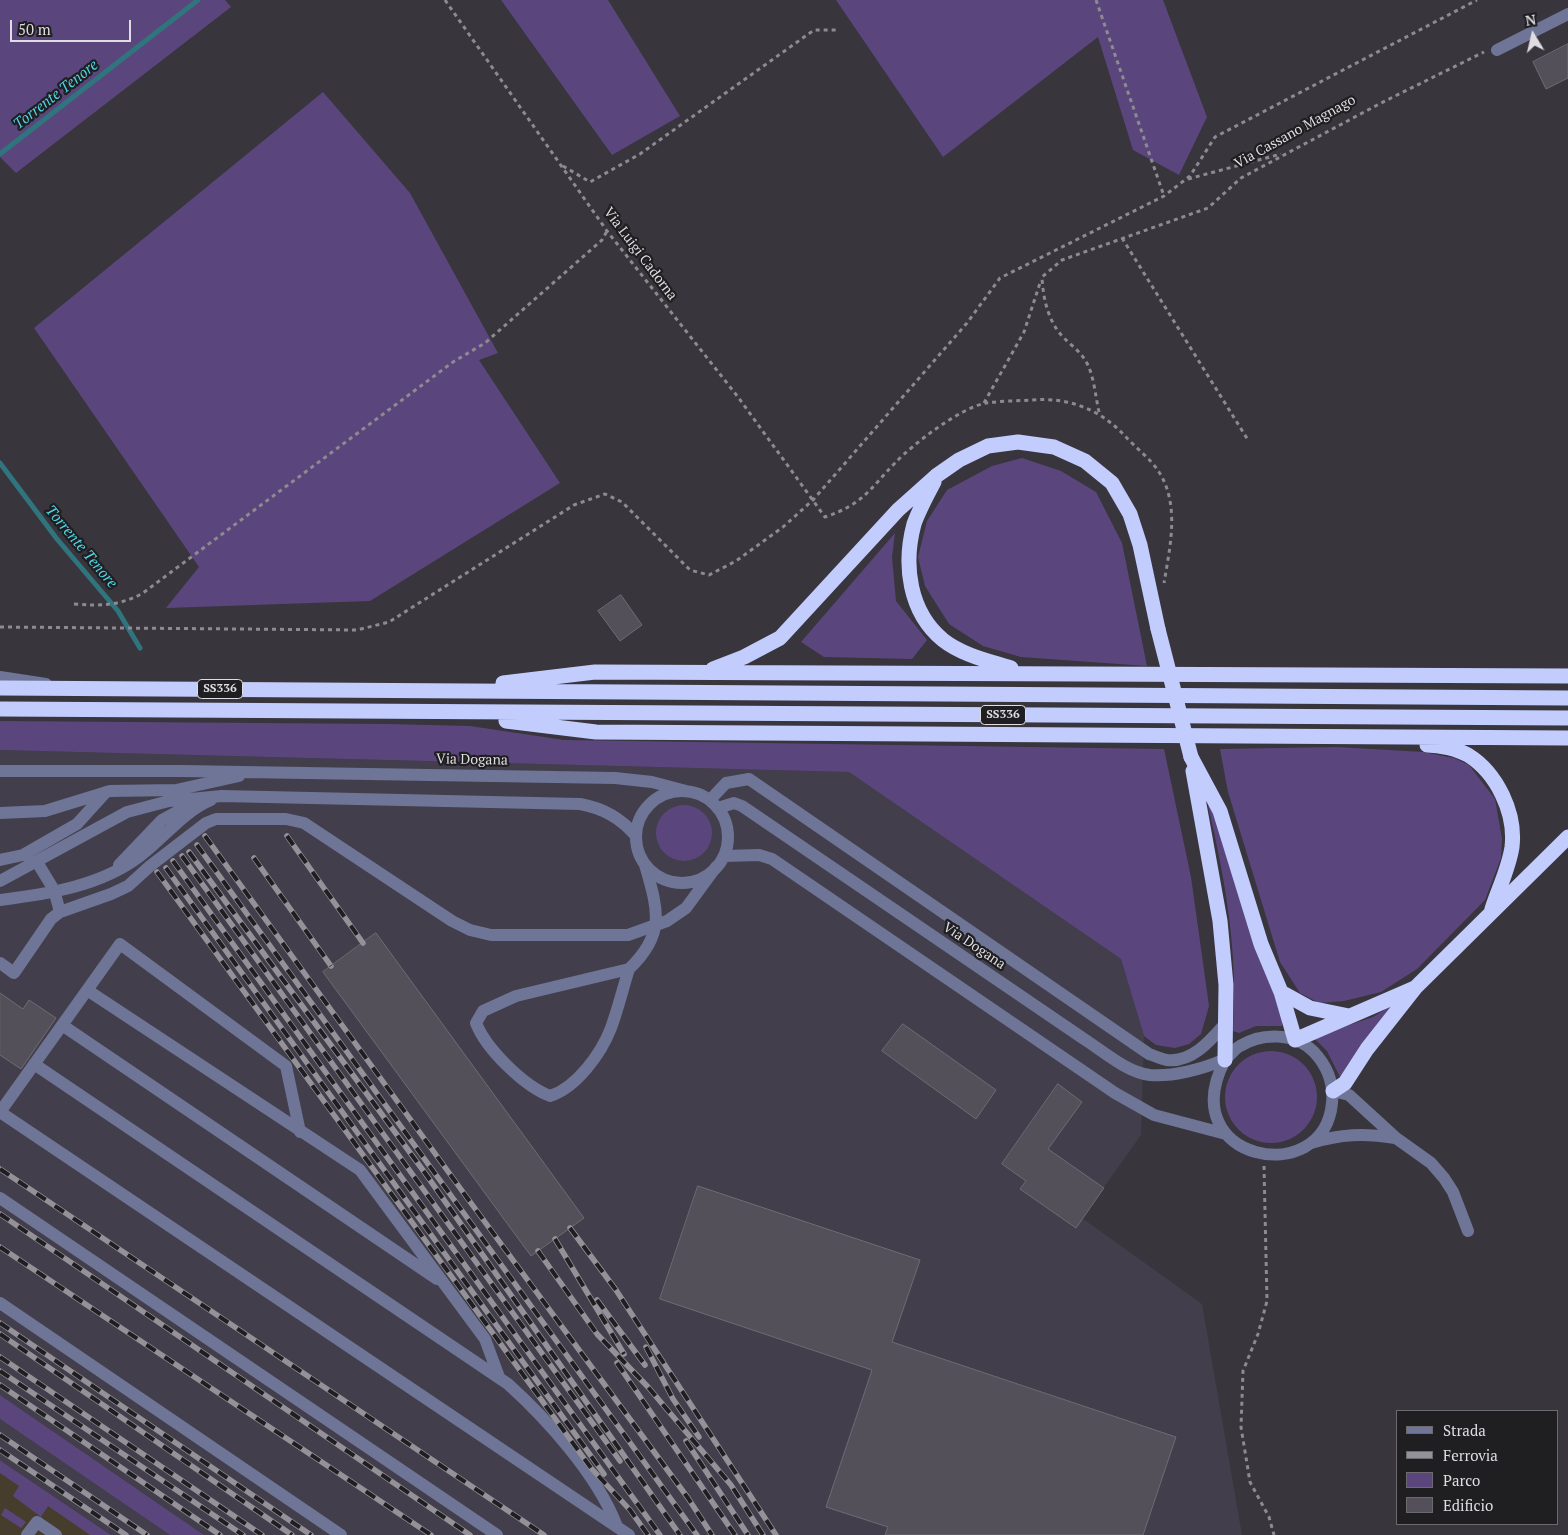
<!DOCTYPE html>
<style>
body{margin:0}
#map{position:relative;width:1568px;height:1535px;overflow:hidden;background:#38353d;font-family:"PT Serif",serif}
canvas{display:block}
.legend{position:absolute;left:1396px;top:1410px;width:162px;height:115px;box-sizing:border-box;background:#1f1e21;border:1px solid #6c6a6e;margin:0;padding:6px 9px;list-style:none;font-size:15px;color:#dfdde2}
.legend li{display:flex;align-items:center;gap:10px;height:25px}
.legend b{width:25px;border:1px solid #6c6a6e}
.north{position:absolute;left:1508px;top:10px;width:50px;height:50px;-webkit-text-stroke:4px #1f1e21;paint-order:stroke;rotate:351deg;font-size:14px;font-weight:700;line-height:20px;text-align:center;color:#dfdde2}
.north::after{content:'';display:block;margin:auto;width:18px;height:22px;background:#dfdde2;clip-path:polygon(50% 0,100% 100%,50% 72%,0 100%)}
.scale{position:absolute;left:10px;top:20px;width:121px;height:22px;box-sizing:border-box;border:2px solid #dfdde2;border-top:0;padding-left:6px;font-size:15px;line-height:18px;white-space:nowrap;color:#dfdde2;-webkit-text-stroke:4px #1f1e21;paint-order:stroke}
</style>
<div id="map">
<canvas width="1568" height="1535"></canvas>
<ul class="legend">
<li><b style="height:6px;background:#6e7596"></b>Strada</li>
<li><b style="height:6px;background:#949298"></b>Ferrovia</li>
<li><b style="height:14px;background:#5a467c"></b>Parco</li>
<li><b style="height:14px;background:#535059"></b>Edificio</li>
</ul>
<div class="north">N</div>
<div class="scale">50 m</div>
</div>
<script>
const c = document.querySelector('canvas').getContext('2d');
c.lineJoin = 'round';
function paint(path, color) { c.fillStyle = color; c.fill(path, 'evenodd'); }
function stroke(path, color, width, dash) { c.strokeStyle = color; c.lineWidth = width; c.lineCap = dash ? 'butt' : 'round'; c.setLineDash(dash || []); c.stroke(path); }
function drawText(font, color, halo, rows, align = 'center') {
  c.font = font + ' "PT Serif",serif'; c.lineWidth = 4.5; c.setLineDash([]); c.textBaseline = 'middle'; c.strokeStyle = halo; c.fillStyle = color; for (const [text, x, y, turn = 0] of rows) {
    c.save(); c.translate(x, y); c.rotate((+turn || 0) * Math.PI / 180); c.textAlign = isNaN(turn) ? turn : align; if (halo) c.strokeText(text, 0, 0); c.fillText(text, 0, 0); c.restore();
  }
}
paint(new Path2D(`
 M0 1460 111 1535H0Z`), '#463d2d');
paint(new Path2D(`
 M0 750 849 772 1121 959 1144 1036 1141 1135 1082 1218 1202 1304 1242 1535H204L0 1395Z
 M0 1419 170 1535H111L0 1460Z`), '#423e4b');
paint(new Path2D(`
 M0 0H225L231 7 16 173 0 157Z
 M501 0H608L680 116 612 155Z
 M836 0H1163L1207 117 1179 175 1133 150 1098 37 943 157Z
 M323 92 410 193 498 353 479 360 560 483 370 601 166 608 199 567 34 328Z
 M1022 458 1061 471 1096 492 1122 543 1147 666 1021 657 983 646 949 624 925 586 918 557 927 521 947 490 992 466Z
 M895 533 892 557 896 601 927 640 912 659 824 657 801 642Z
 M0 721 388 724 470 726 564 740 1164 749 1191 877 1209 1006 1201 1034 1189 1044 1175 1048 1156 1045 1144 1036 1121 959 849 772 0 750Z
 M1337 747 1423 752 1454 758 1469 765 1495 799 1502 839 1501 858 1485 900 1417 969 1381 992 1344 1001 1319 1003 1300 993 1280 962 1228 792 1220 749Z
 M656 833a28 28 0 1 1 56 0a28 28 0 1 1-56 0Z
 M1208 806H1212L1282 1019V1026H1256L1239 1033 1233 1031C1238 951 1226 883 1208 806Z
 M1398 1001 1340 1077 1327 1051 1313 1037 1373 1017Z
 M1225 1097a46 46 0 1 1 92 0a46 46 0 1 1-92 0Z
 M0 1395 204 1535H170L0 1419Z
 M0 1460 1 1461 111 1535H90L48 1506 41 1517 13 1496 19 1486 0 1473Z
 M5 1508 26 1522 21 1528 1 1515Z`), '#5a467c');
stroke(new Path2D(`
 M0 154 198 0
 M0 463 57 539 118 611 140 648`), '#30747d', 5);
const building = new Path2D(`
 M1568 44V78L1546 89 1533 62Z
 M621 595 642 625 620 641 598 611Z
 M376 933 584 1218 531 1256 323 972Z
 M0 993 23 1009 29 1000 56 1018 21 1069 0 1055Z
 M903 1024 996 1090 976 1119 882 1051Z
 M1058 1084 1082 1102 1048 1149 1104 1188 1076 1228 1020 1189 1026 1181 1002 1164Z
 M698 1186 920 1260 892 1342 1176 1437 1143 1535H885L888 1527 826 1507 872 1370 660 1299Z`);
paint(building, '#535059');
stroke(building, '#6e6b74', 1);
stroke(new Path2D(`
 M445 0 607 231 738 397 825 517C863 504 868 491 895 463 913 444 960 408 986 403 1000 401 1016 401 1031 400 1069 397 1100 409 1126 437 1136 448 1151 459 1159 472 1180 505 1170 547 1164 583
 M1096 0 1164 196
 M563 166 590 182 640 154 814 30H836
 M1188 179 1281 154
 M1122 238 1248 440
 M984 403 1024 332 1041 280
 M1099 412C1095 395 1094 371 1083 357 1078 350 1070 344 1064 338 1048 322 1043 298 1042 277L1062 260 1208 208 1241 178 1381 103 1484 52
 M74 604C100 606 120 606 143 593L453 362 485 343 602 240 607 231
 M0 627 357 630 389 622 574 505 605 494 622 502 690 570 709 575 736 561 783 527 813 500 967 323 1000 278 1164 196 1190 176 1215 137 1477 0
 M1264 1166 1267 1301 1258 1334 1243 1371 1241 1427 1250 1482 1269 1517 1274 1535`), '#8d8b91', 3, [4, 4]);
stroke(new Path2D(`
 M1497 50 1568 14
 M0 677 46 684
 M0 771H182L615 778 652 782 686 791
 M636 837a46 46 0 1 1 92 0a46 46 0 1 1-92 0Z
 M710 800 726 783 749 779 1149 1054C1155 1056 1161 1059 1167 1060 1192 1063 1211 1040 1225 1024
 M718 808 734 803 742 806 1084 1039C1103 1051 1126 1072 1150 1075 1172 1077 1203 1069 1223 1060 1230 1057 1234 1049 1240 1046 1263 1032 1295 1033 1314 1052 1328 1067 1334 1083 1332 1103 1324 1190 1172 1161 1225 1060
 M0 813 45 811 110 791 176 790 239 776
 M724 856 759 855 772 859 1115 1093 1154 1115 1226 1134
 M0 860 23 855 77 824 106 792
 M37 862 54 890 60 912
 M119 865 162 820 195 802
 M0 881 127 812 169 801 222 796 580 804C603 808 621 818 636 836
 M0 900C48 894 101 886 140 856 163 839 184 811 211 800
 M0 963 14 973 51 919 60 912 111 894 128 886 150 866 206 823 216 819H286L304 823 452 921 470 930 491 935H628L667 921 686 908 716 867
 M629 969C623 988 618 1009 611 1028 601 1054 576 1088 550 1096 524 1086 486 1049 476 1023L483 1011 516 996 629 969C666 934 658 910 645 865
 M87 990 360 1170 485 1339 499 1377
 M62 1025 437 1279
 M34 1064 508 1384C547 1419 597 1475 616 1524
 M1333 1091 1349 1095 1396 1138 1431 1163 1444 1178 1453 1192 1468 1231
 M300 1132 286 1066 120 944 0 1112 629 1535
 M1311 1143C1341 1134 1364 1133 1395 1138
 M0 1198 497 1535
 M0 1303 341 1535
 M27 1535 37 1522 56 1535`), '#6e7596', 12);
stroke(new Path2D(`
 M934 482C927 495 919 510 914 524 903 565 909 612 943 640 962 655 989 661 1011 668
 M713 669 744 657 780 638 898 510 936 476 959 460 988 446 1018 442 1054 447 1085 461 1112 483 1130 514 1140 545 1158 629
 M503 683 595 672 1568 676
 M0 688 1568 698
 M0 709 1568 718
 M506 721 596 732 1568 738
 M1427 745C1440 745 1457 749 1468 755 1497 773 1516 813 1512 847 1509 868 1498 890 1492 909
 M1191 757 1220 811 1261 944 1281 992 1295 1040 1415 988
 M1193 771 1220 921 1226 985 1225 1060
 M1281 992 1310 1008 1349 1016
 M1333 1091 1345 1083 1367 1049 1415 988 1568 837`), '#c2cdfe', 15);
const rail = new Path2D(`
 M205 836 468 1199 688 1498 712 1535
 M287 836 363 943
 M197 845 697 1535
 M189 852 425 1173 680 1535
 M182 856 620 1461
 M254 858 331 966
 M173 861 660 1535
 M166 868 604 1474
 M157 872 591 1468 630 1510 648 1535
 M0 1169 544 1535
 M0 1214 470 1535
 M570 1228 616 1290 776 1535
 M555 1239 624 1354
 M0 1247 431 1535
 M538 1251 597 1334 648 1387 731 1485 763 1535
 M597 1300 645 1365
 M0 1323 311 1535
 M0 1334 292 1535
 M646 1347 673 1399 699 1437
 M0 1357 262 1535
 M617 1363 735 1535
 M0 1371 243 1535
 M0 1385 220 1535
 M0 1435 147 1535
 M686 1441 748 1535
 M0 1450 126 1535`);
stroke(rail, '#949298', 5.5);
stroke(rail, '#1f1e21', 4, [11]);
stroke(new Path2D(`
 M1158 629 1191 757`), '#c2cdfe', 15);
for (const [x, y, w] of [
 [220,689,45],
 [1003,715,45]
]) { const box = new Path2D(); box.roundRect(x - w / 2, y - 9.5, w, 19, 4); c.fillStyle = '#1f1e21'; c.fill(box); stroke(box, '#dfdde2', 1); }
drawText('bold 12px', '#dfdde2', null, [
 ["SS336",220,689],
 ["SS336",1003,715]
]);
drawText('14px', '#dfdde2', '#1f1e21', [
 ["Via Cassano Magnago",1295,132,-29],
 ["Via Luigi Cadorna",640,254,53],
 ["Via Dogana",472,760,1],
 ["Via Dogana",974,946,34]
]);
drawText('italic 15px', '#4fd5e5', '#1f1e21', [
 ["Torrente Tenore",56,95,-38],
 ["Torrente Tenore",81,547,50]
]);
</script>
